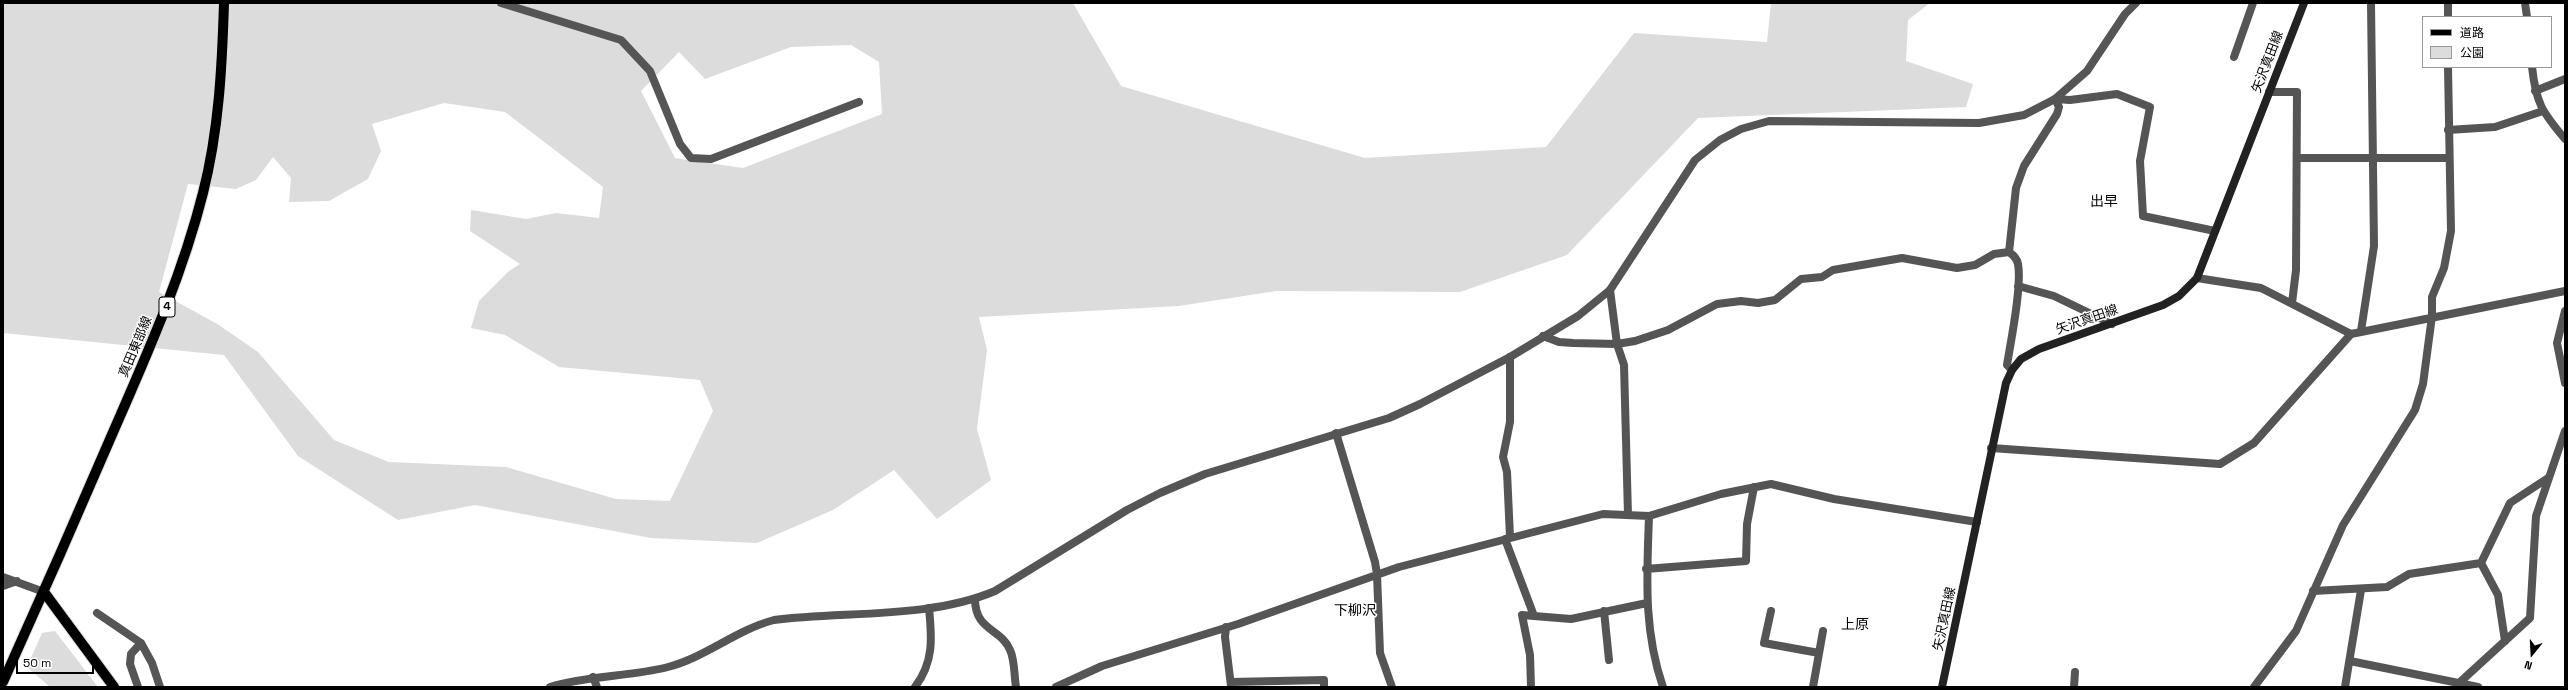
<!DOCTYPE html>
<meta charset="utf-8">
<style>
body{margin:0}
#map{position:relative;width:2568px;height:690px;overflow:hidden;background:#fff;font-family:"Space Grotesk","Noto Sans JP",sans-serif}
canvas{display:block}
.frame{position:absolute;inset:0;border:4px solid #000;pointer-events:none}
.legend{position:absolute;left:2422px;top:16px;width:130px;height:52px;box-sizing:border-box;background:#fff;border:1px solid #999;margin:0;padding:5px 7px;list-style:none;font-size:12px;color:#000}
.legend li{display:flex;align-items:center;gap:8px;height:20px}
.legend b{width:20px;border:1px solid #999}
.north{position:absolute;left:2512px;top:634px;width:40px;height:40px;-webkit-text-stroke:3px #fff;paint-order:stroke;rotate:198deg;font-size:11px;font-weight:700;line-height:16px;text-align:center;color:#000}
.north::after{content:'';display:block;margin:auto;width:14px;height:18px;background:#000;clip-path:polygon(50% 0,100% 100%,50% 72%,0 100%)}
.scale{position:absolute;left:16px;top:656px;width:78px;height:18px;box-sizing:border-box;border:2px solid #000;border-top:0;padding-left:5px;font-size:12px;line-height:14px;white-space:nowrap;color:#000;-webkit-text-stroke:3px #fff;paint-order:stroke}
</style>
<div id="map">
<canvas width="2568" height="690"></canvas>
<div class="frame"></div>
<ul class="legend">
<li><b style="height:5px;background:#000"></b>道路</li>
<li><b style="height:11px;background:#dcdcdc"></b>公園</li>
</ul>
<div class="north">N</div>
<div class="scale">50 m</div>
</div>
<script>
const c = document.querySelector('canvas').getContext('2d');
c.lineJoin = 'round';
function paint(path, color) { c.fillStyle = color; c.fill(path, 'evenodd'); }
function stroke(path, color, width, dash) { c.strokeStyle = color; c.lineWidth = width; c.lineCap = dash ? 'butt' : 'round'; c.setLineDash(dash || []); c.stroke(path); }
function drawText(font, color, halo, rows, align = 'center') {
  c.font = font + ' "Space Grotesk","Noto Sans JP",sans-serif'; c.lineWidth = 3; c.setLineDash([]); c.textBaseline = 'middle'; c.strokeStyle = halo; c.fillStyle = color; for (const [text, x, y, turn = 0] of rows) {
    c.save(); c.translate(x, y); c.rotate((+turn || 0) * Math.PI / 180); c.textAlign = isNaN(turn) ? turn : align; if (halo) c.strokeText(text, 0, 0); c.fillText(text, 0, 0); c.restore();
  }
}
paint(new Path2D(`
 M3 3H1073L1121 86 1365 158 1546 147 1634 33 1767 42 1771 3H1930L1908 20 1906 61 1973 84 1966 107 1698 118 1567 255 1460 292 1276 291 1179 306 979 317 987 350 977 429 991 480 937 519 894 470 833 510 757 543 651 538 475 505 398 520 298 456 224 355 3 333ZM851 45 879 62 882 114 743 168 675 158 641 91 679 52 705 79 791 47ZM444 103 505 112 603 187 599 218 556 213 526 219 471 210 470 231 520 264 509 271 479 301 471 328 505 335 559 367 700 380 713 411 670 501 616 499 506 467 389 462 334 440 258 352 219 325 159 292 188 184 236 189 256 180 273 157 291 178 289 202 329 201 368 179 381 151 372 124Z
 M55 631 98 687H50L27 667 42 633Z`), '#dcdcdc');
const primary = new Path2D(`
 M44 592 114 687
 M3 682C41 598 78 514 114 430 148 352 182 276 203 193 219 130 222 67 224 3`);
stroke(primary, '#dbdbdb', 12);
stroke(new Path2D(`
 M501 3 621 40 650 71 680 144 691 158 711 159 859 102
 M2525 3 2527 17
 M2448 17V3
 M2234 57 2253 3
 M2532 67C2536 103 2542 112 2565 139
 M2535 91 2565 79
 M2269 92H2297L2296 270 2292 303
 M2055 99 2070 100 2117 94 2150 107 2140 161 2143 216 2215 231
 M2448 130 2495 127 2543 111
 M2297 158H2448
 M2009 252 2016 188 2024 166 2057 114 2059 107 2055 99
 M2197 278 2261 288 2351 334
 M2018 286 2054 296 2112 324
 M1610 290 1617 344 1624 365 1628 515
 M2565 311 2557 343 2565 383
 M2432 316V297L2444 268 2451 231 2448 67
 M2361 331 2374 246 2371 3
 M1543 336 1559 342 1573 343 1617 344 1635 341 1668 330 1717 304 1741 301 1758 303 1775 300 1801 279 1822 277 1833 270 1902 258 1957 268 1975 265 1994 254 2009 252C2013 255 2017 258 2018 264 2022 286 2011 340 2007 365L2012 370
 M1336 433 1375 562 1377 574 1380 653 1392 687
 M1991 448 2220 464 2254 443 2351 334 2565 291
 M1649 516C1647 575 1643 629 1663 687
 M1510 537 1507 472 1503 457 1510 422V357
 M1505 539 1534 616 1571 619 1647 603
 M2481 563 2498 595 2505 641
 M1646 569 1746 561 1747 524 1754 487
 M3 577 44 592
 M3 586 17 581
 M2313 591 2387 587 2409 574 2481 563 2510 503 2548 478
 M975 599C975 631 1001 628 1010 650 1015 660 1014 676 1016 687
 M1604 611 1609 660
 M1771 611 1764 643 1819 653
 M97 613 141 643 152 663 160 687
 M1226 627 1225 637 1231 686
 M2350 661 2478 687
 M593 677 597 687
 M1231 682 1324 680V687
 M138 687 130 664 131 654 141 643
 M915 687C934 662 932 638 929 608
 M1056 687 1102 666 1238 624 1399 567 1603 514 1649 516 1721 494 1771 484 1834 499 1977 522
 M1531 687 1530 655 1522 615 1534 616
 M1813 687 1823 631
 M2074 687 2075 672
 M2345 687 2361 590
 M2458 687 2459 683 2530 618 2536 516 2565 431`), '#555', 8);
stroke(new Path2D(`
 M550 687C589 675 629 677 668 667 706 657 736 630 774 620 845 611 929 619 995 591L1127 510 1160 493 1205 474 1389 418 1420 404 1510 357 1578 316 1610 290 1695 160 1720 140 1741 129 1769 121 1979 123 2024 115 2055 99 2087 71 2125 14 2136 3
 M2254 687 2296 631 2343 525 2415 410 2423 384 2432 316`), '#555', 8);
stroke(new Path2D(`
 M1942 687 2006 383 2012 370 2021 359 2039 349 2163 305 2179 296 2197 278 2304 3`), '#222', 8);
stroke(primary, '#000', 10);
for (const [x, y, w] of [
 [167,307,16]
]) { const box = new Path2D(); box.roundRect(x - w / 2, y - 10, w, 20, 3); c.fillStyle = '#fff'; c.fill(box); stroke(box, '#000', 1); }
drawText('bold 12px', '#000', null, [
 ["4",167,307]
]);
drawText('13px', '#000', '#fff', [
 ["矢沢真田線",2268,62,-69],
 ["矢沢真田線",2087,320,-19],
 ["真田東部線",136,347,-67],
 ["矢沢真田線",1945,619,-78]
]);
drawText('14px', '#000', '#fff', [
 ["出早",2104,202],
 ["下柳沢",1355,611],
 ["上原",1855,625]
]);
</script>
